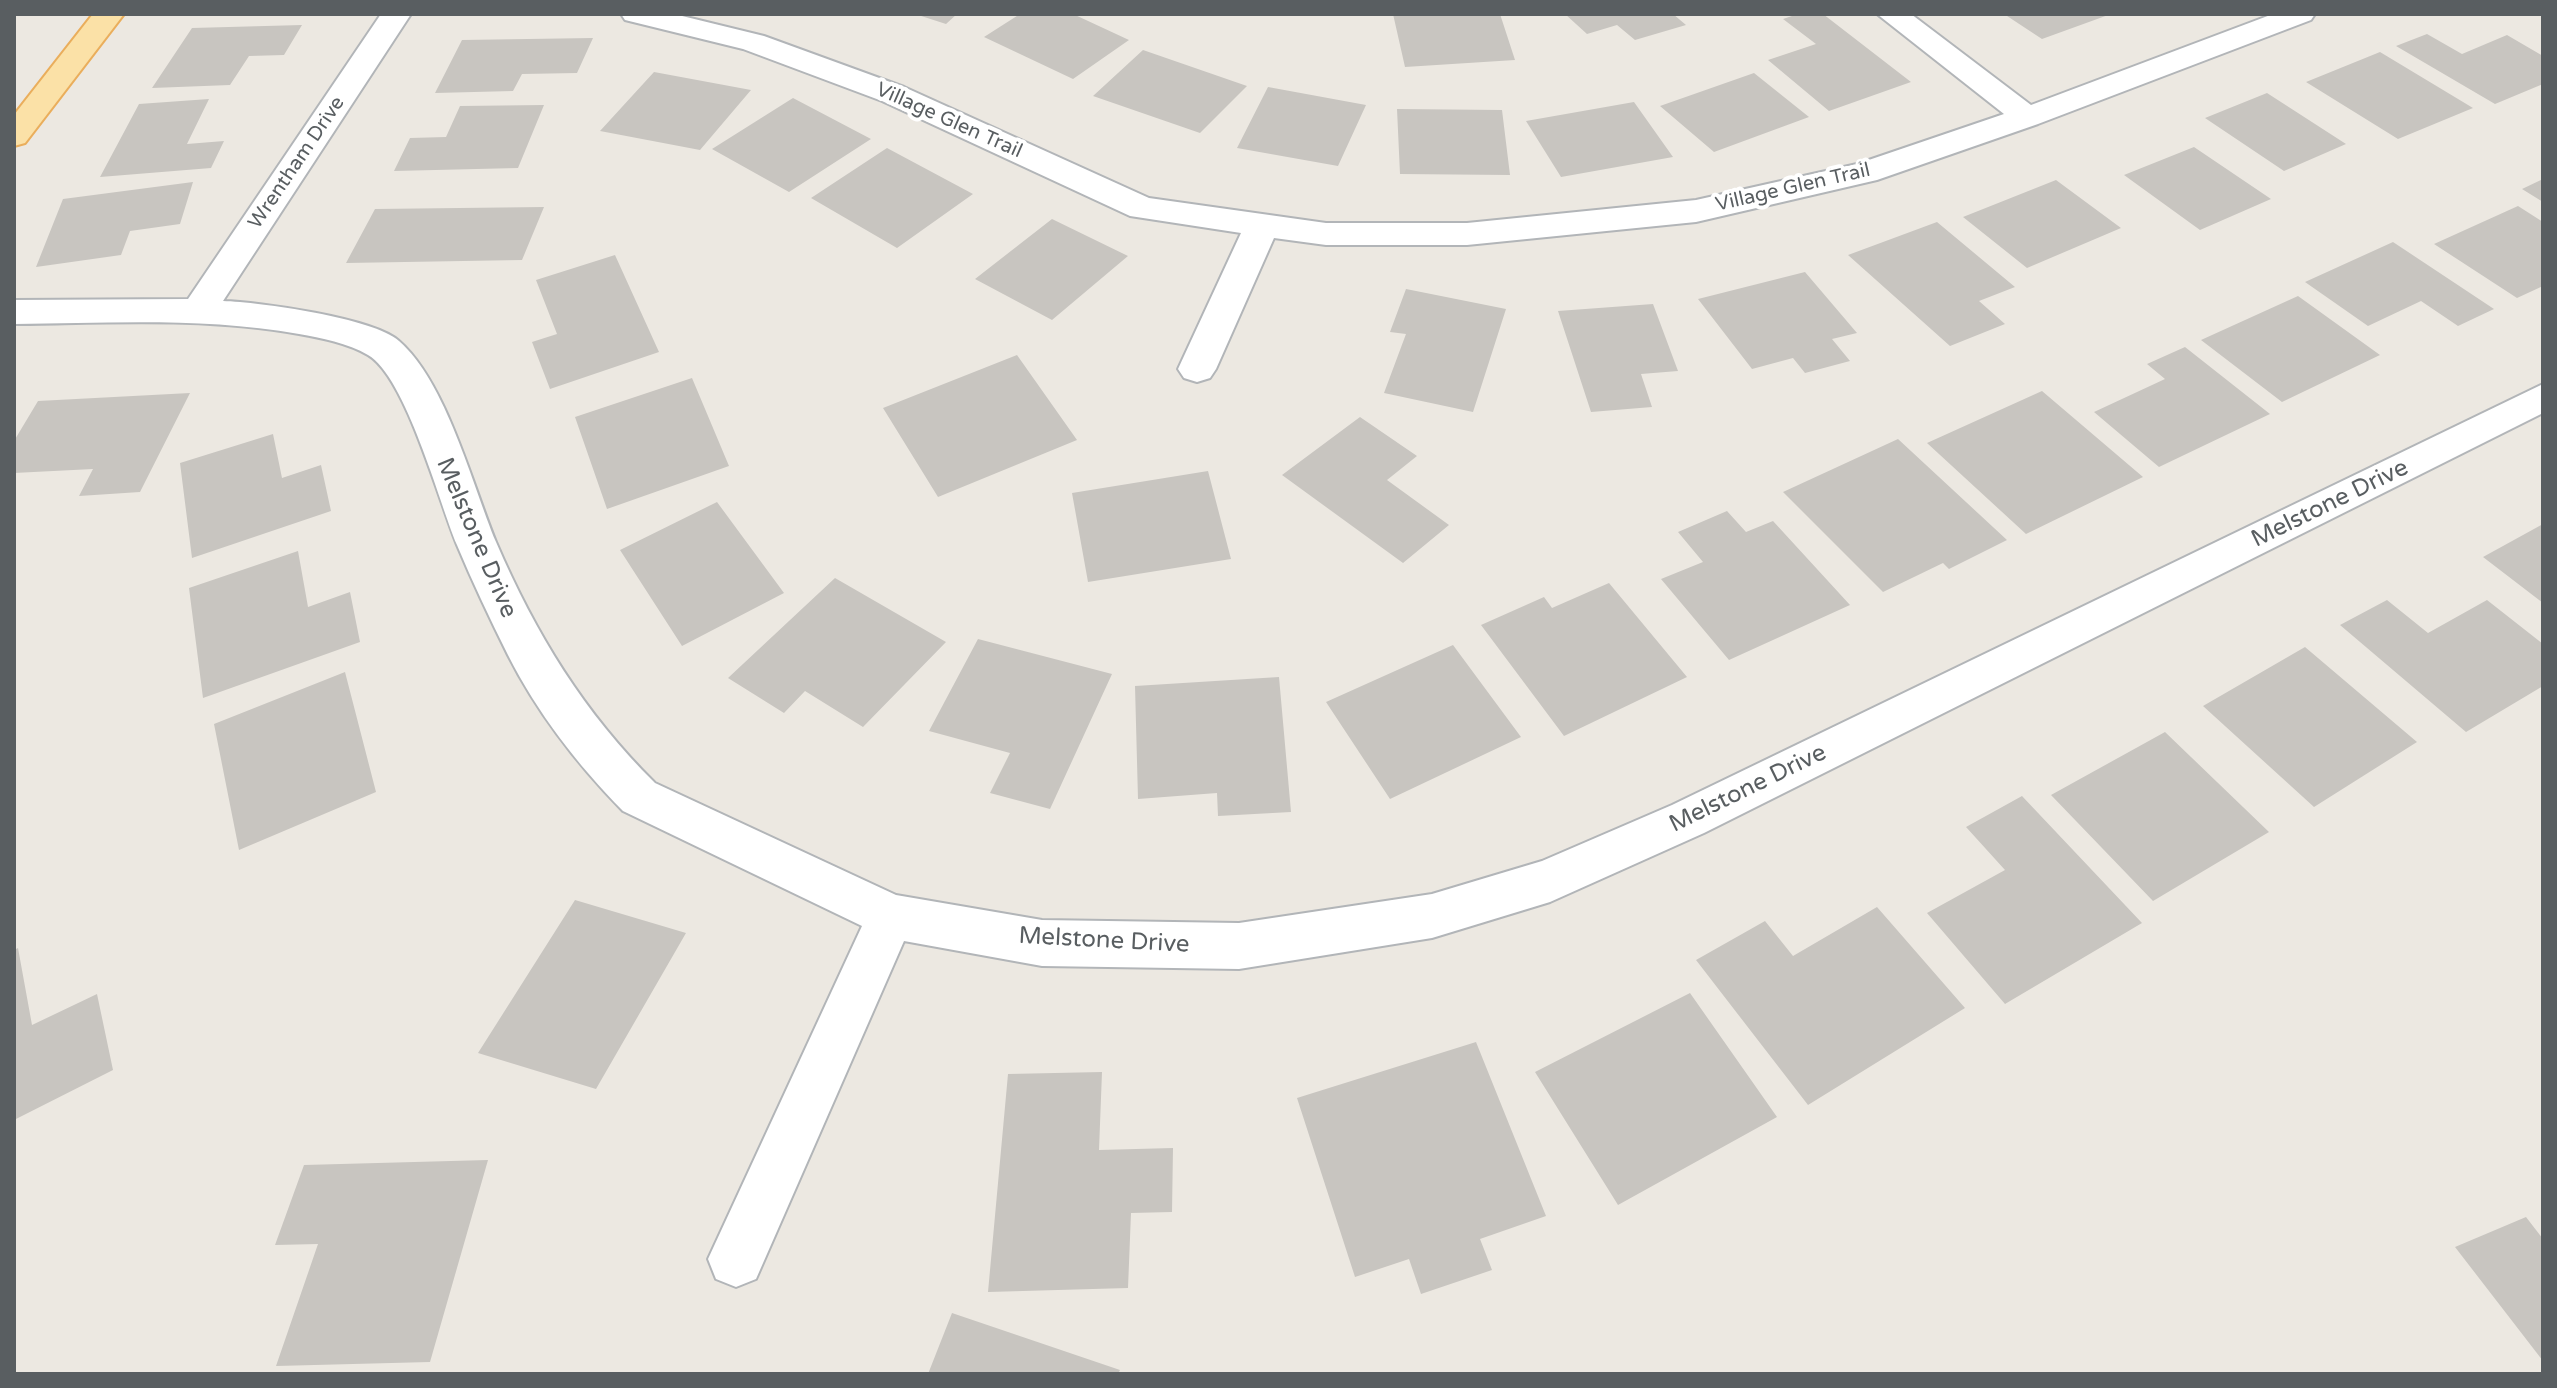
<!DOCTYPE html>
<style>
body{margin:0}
#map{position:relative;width:2557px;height:1388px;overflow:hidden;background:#ece8e1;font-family:"Varela Round",sans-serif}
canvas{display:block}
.frame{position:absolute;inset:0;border:16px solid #595e61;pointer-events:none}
</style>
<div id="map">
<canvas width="2557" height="1388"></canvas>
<div class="frame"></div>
</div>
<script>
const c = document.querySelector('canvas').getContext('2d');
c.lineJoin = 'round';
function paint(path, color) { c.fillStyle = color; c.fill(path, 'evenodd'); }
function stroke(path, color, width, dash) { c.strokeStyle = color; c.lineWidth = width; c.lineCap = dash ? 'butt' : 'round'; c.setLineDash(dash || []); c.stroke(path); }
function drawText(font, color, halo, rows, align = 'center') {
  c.font = font + ' "Varela Round",sans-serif'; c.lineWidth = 8; c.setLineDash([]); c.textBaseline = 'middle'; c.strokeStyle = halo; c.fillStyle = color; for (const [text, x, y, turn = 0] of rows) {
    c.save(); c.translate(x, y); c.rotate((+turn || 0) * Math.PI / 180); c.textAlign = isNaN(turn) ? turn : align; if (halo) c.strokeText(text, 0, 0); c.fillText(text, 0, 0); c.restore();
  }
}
paint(new Path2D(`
 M915 14H957L946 24Z
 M1020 14H1073L1129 40 1073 79 984 37Z
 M1393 14H1500L1515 60 1405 67Z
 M1565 14H1673L1686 25 1635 40 1617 25 1587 34Z
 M1798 14H1823L1911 82 1829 111 1768 60 1816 44 1783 19Z
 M2004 14H2111L2042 39Z
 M302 25 284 55 249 56 230 85 152 88 192 28Z
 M2427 34 2462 54 2507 35 2543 56V84L2495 104 2396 46Z
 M593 38 577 73 522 74 513 91 435 93 462 40Z
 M1143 50 1247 86 1200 133 1093 96Z
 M2380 52 2473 108 2398 139 2306 82Z
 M654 72 751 90 700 150 600 131Z
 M1754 73 1809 117 1714 152 1660 106Z
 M1268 87 1366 105 1338 166 1237 148Z
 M2267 93 2346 144 2284 171 2205 118Z
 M793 98 871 139 789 192 712 149Z
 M209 99 187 144 224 141 211 168 100 177 139 104Z
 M1634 102 1673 157 1561 177 1526 121Z
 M544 105 518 168 394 171 410 138 446 137 460 106Z
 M1397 109 1502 110 1510 175 1400 174Z
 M2194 147 2271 199 2200 230 2124 175Z
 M887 148 973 194 897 248 811 198Z
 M2543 179V202L2522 189Z
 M2056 180 2121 228 2027 268 1963 217Z
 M193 182 180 224 130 231 121 255 36 267 63 199Z
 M2518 206 2543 222V286L2517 298 2434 244Z
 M544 207 522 260 346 263 375 209Z
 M1052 219 1128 256 1052 320 975 279Z
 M1937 222 2015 287 1979 301 2005 324 1950 346 1848 255Z
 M2393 242 2494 309 2458 326 2421 301 2368 326 2305 282Z
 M615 255 659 352 550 389 532 342 557 334 536 280Z
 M1805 272 1857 333 1832 339 1850 361 1805 373 1793 358 1752 369 1698 299Z
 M1406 289 1506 309 1473 412 1384 393 1406 334 1390 332Z
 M2298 296 2380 355 2282 402 2201 340Z
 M1653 304 1678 371 1641 374 1652 407 1591 412 1558 311Z
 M2185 347 2270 414 2159 467 2094 412 2165 379 2147 364Z
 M1017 355 1077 440 938 497 883 408Z
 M692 378 729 466 607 509 575 417Z
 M2042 391 2143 477 2026 534 1927 443Z
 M190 393 140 492 79 496 93 469 14 473V441L38 401Z
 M1360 417 1417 456 1387 480 1449 525 1403 563 1282 475Z
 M273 434 282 478 321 465 331 511 192 558 180 463Z
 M1898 439 2007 540 1949 569 1943 563 1883 592 1783 492Z
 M1208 471 1231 559 1088 582 1072 493Z
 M717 502 784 593 682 646 620 550Z
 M1727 511 1746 532 1773 521 1850 605 1729 660 1661 579 1703 562 1678 532Z
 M2543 524V603L2483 557Z
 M298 551 308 607 350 592 360 642 203 698 189 588Z
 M835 578 946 642 863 727 805 691 784 713 728 678Z
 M1609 583 1687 677 1564 736 1481 625 1544 597 1552 608Z
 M2387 600 2428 633 2487 600 2543 644V686L2466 732 2340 625Z
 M978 639 1112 674 1050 809 990 793 1010 753 929 731Z
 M1453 645 1521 737 1390 799 1326 702Z
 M2305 647 2417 742 2314 807 2203 706Z
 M345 672 376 792 239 850 214 724Z
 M1279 677 1291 812 1218 816 1217 793 1138 799 1135 686Z
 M2165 732 2269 832 2153 901 2051 795Z
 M2022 796 2142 923 2005 1004 1927 913 2005 870 1966 827Z
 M575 900 686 933 596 1089 478 1053Z
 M1877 907 1965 1008 1808 1105 1696 960 1765 921 1793 956Z
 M18 948 32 1025 97 994 113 1070 14 1120V950Z
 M1690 993 1777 1117 1618 1205 1535 1072Z
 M1476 1042 1546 1216 1480 1239 1492 1270 1421 1294 1409 1259 1355 1277 1297 1098Z
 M1102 1072 1099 1150 1173 1148 1172 1212 1131 1213 1128 1288 988 1292 1008 1074Z
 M488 1160 430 1362 276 1366 318 1244 275 1245 304 1165Z
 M2526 1217 2543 1239V1361L2455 1247Z
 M952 1313 1120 1370 1118 1374H928Z`), '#c8c5c0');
const minor = new Path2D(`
 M381 14H411L223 301C259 302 374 318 399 341 446 382 472 484 496 542 535 633 584 713 655 783L896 895 1042 920 1239 923 1432 894 1542 861 1672 805 2543 384V413L1704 833 1550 902 1432 938 1239 969 1042 966 904 941 756 1279 736 1287 716 1279 708 1259 862 926 623 811C577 764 538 714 508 655 490 619 473 583 457 545 439 502 406 377 368 355 348 343 321 338 299 334 205 317 109 323 14 324V300L188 299Z
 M621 14H674L764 36 904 87 1149 198 1326 223H1467L1696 200 1857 164 2004 114 1877 14H1911L2031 105 2273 14H2315L2311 20 2038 124 1877 180 1696 222 1467 245H1326L1274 238 1216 369 1210 378 1197 382 1184 378 1178 369 1241 233 1130 216 882 101 743 49 625 20Z`);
const major = new Path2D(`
 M93 14H124L25 143 14 146V115Z`);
stroke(minor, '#b2b5b8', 4);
stroke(major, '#eaae5c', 4);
paint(minor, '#fff');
paint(major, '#fbe1a7');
drawText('20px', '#595e61', '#fff', [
 ["Village Glen Trail",949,121,24],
 ["Wrentham Drive",297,163,-56],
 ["Village Glen Trail",1793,188,-13]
]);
drawText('24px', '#595e61', '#fff', [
 ["Melstone Drive",2330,504,-26],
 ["Melstone Drive",476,538,67],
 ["Melstone Drive",1748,789,-26],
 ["Melstone Drive",1104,941,3]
]);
</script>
